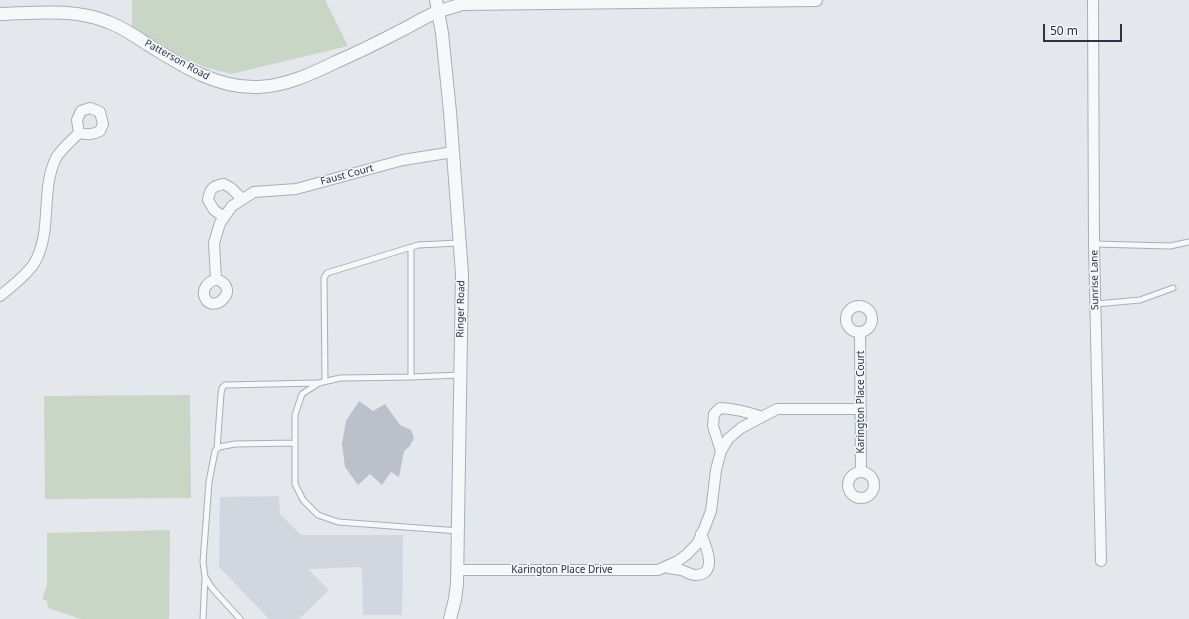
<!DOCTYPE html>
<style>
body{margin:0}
#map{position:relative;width:1189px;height:619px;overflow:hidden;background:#e4e7ec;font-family:"Noto Sans",sans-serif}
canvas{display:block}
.scale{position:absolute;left:1043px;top:24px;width:79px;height:18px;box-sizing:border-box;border:2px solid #2b3445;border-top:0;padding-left:5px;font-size:12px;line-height:14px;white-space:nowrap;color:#2b3445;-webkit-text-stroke:3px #f4f6f9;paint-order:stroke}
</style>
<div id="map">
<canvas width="1189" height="619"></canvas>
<div class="scale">50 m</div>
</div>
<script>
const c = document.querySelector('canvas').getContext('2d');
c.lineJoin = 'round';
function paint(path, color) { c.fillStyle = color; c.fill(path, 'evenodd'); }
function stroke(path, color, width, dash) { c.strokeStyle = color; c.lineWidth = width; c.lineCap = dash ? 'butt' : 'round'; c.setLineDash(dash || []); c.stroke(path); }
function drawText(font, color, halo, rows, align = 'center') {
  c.font = font + ' "Noto Sans",sans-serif'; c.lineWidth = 3; c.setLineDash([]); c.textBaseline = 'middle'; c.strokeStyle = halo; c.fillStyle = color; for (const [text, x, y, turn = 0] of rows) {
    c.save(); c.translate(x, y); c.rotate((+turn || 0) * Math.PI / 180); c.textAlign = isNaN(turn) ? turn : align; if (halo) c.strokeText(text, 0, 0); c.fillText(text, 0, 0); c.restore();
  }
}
paint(new Path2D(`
 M279 496 280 514 301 535H403L402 615H363L362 567 308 569 329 590 299 619H269L219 567 220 497Z`), '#d2d6de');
paint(new Path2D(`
 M132 0H325L348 46 231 74 204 67 175 53 132 27Z
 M190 395 191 498 45 499 44 396Z
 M170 530 169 619H81L48 608 47 601 42 599 47 585V533Z`), '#c9d6c5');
paint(new Path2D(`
 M359 401 373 411 385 404 400 425 411 430 414 438 410 446 404 451 399 477 391 472 382 485 370 474 358 485 345 467 342 444 346 421Z`), '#bbc0ca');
const service = new Path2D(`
 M1094 244 1170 246 1189 242
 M411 247V377
 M1096 304 1140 300 1173 288
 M325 381 324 278 327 273 418 245 459 243
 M217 449 221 394 222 388 225 385 318 383
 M459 531 338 522 318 515 303 500 295 484V415L302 394 319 383 340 378 411 377 460 375
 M203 619 205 578
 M240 619 212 588 205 577 203 562 209 482 215 451 219 447 235 444 295 443`);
const minor = new Path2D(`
 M1093 0 1094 244 1101 561
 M90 108 100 112 103 124 100 131C92 135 87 135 79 133L77 120 81 111Z
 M224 217 214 210 208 200C210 189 212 186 224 184L231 188 242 199
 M216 279C208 282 201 289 205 298 213 315 243 289 216 279L214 243 220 223 232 206 254 192 296 189 403 160 453 152
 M0 296C11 287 28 274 35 262 53 229 40 191 56 158 61 149 72 140 79 133
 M846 319a13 13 0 1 1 26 0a13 13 0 1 1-26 0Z
 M860 332 861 472
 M721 451 713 426 714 414 720 408C735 409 748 412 762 417
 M848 485a13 13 0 1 1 26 0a13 13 0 1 1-26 0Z
 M665 567C671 569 675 569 681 570 685 571 691 575 695 575 719 575 706 546 701 534
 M458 570H658L678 561 686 555 697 544 704 529 711 511 716 470 721 451 728 439 741 428 777 409H861`);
const tertiary = new Path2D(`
 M436 0 442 33 450 112 462 274 457 584 455 599 450 619
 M0 14C35 13 75 8 108 22 122 27 135 36 147 44 181 65 217 89 258 87 286 86 311 74 336 62 359 52 381 41 404 29 415 23 427 16 439 11 446 9 454 7 462 4L816 0`);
stroke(service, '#a9aeb7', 7);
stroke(minor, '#a9aeb7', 12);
stroke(tertiary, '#a9aeb7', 14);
stroke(service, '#f7f8fa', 5);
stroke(minor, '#f7f8fa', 10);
stroke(tertiary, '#f7f8fa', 12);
drawText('10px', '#2b3445', '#f4f6f9', [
 ["Patterson Road",177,60,29],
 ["Faust Court",347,175,-15],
 ["Sunrise Lane",1095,280,-91],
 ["Ringer Road",461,309,-89],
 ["Karington Place Court",861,402,-90],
 ["Karington Place Drive",562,570]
]);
</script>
